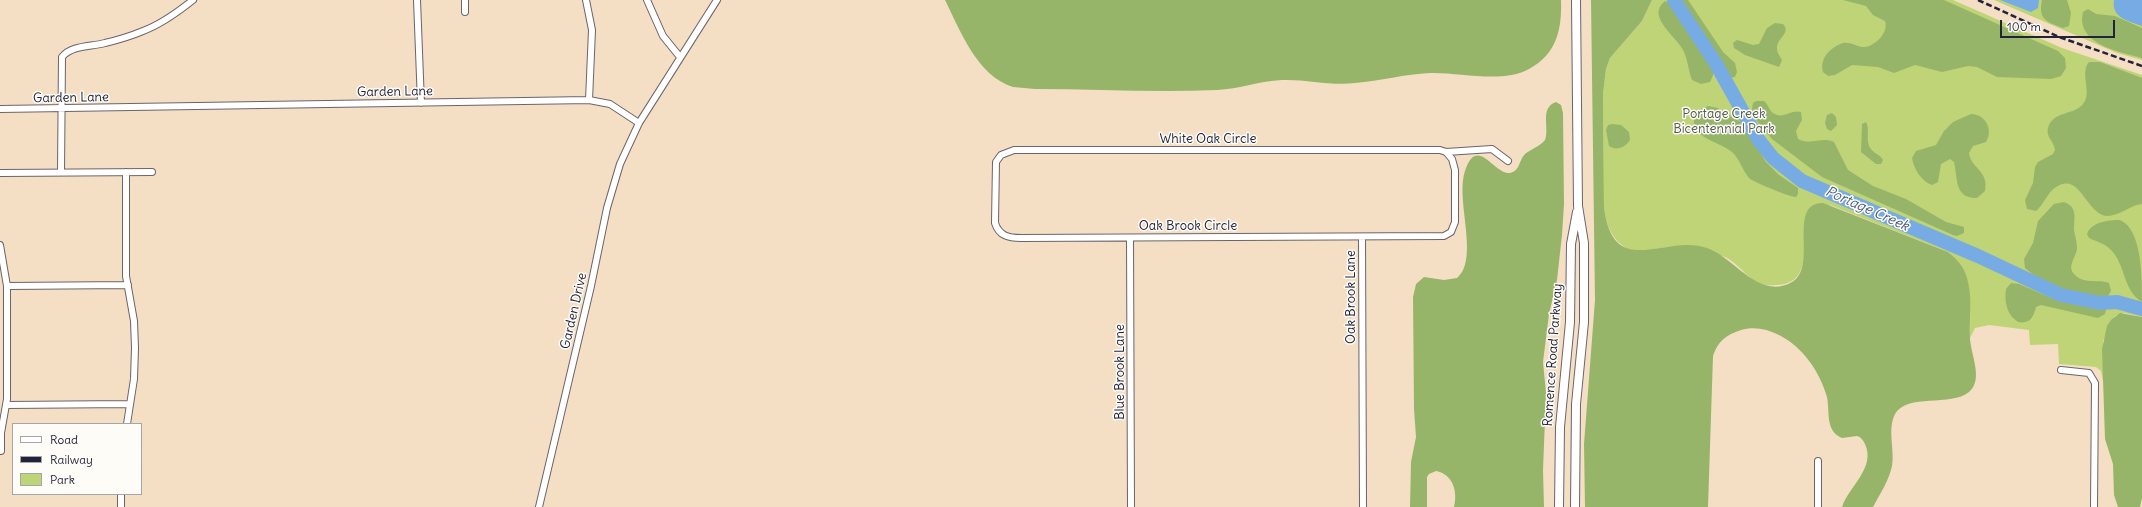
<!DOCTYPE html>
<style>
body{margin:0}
#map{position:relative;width:2142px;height:507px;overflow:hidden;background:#f4dfc4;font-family:Delius,sans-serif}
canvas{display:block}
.legend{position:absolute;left:12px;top:423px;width:130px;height:72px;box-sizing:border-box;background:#fdfcf7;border:1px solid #a5a5ac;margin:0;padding:5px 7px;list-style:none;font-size:12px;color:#22223b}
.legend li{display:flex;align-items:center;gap:8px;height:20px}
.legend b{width:20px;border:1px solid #a5a5ac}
.scale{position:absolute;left:2000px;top:20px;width:115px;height:18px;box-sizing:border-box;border:2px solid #22223b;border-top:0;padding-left:5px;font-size:12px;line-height:14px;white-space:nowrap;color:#22223b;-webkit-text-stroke:3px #fdfcf7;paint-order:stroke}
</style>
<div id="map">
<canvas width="2142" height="507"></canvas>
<ul class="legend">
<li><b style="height:5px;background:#fff"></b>Road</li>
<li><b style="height:5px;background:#22223b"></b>Railway</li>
<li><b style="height:11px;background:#bfd377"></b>Park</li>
</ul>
<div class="scale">100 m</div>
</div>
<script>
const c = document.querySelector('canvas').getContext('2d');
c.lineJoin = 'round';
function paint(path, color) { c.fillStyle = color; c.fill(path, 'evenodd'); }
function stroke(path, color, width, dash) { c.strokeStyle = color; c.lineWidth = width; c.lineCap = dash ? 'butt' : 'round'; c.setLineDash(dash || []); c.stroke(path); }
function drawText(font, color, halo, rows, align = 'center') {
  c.font = font + ' Delius,sans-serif'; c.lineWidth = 3; c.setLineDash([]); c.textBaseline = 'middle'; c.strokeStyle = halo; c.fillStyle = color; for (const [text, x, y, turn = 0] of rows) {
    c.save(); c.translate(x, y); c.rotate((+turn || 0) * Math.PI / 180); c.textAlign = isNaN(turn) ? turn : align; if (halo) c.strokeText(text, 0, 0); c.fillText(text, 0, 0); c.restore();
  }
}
paint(new Path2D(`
 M1652 0H1953L2062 48 2142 75V317L2124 313 2115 316 2103 341V381L2101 371 2096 367 2059 364 2058 344 2030 345 2029 330 1989 325 1975 328 1970 338C1970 307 1975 273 1948 252L1830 205 1804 226C1804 251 1810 284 1776 285 1768 286 1760 285 1753 280 1744 273 1733 259 1722 256 1707 252 1683 247 1668 247 1660 247 1652 251 1644 252 1618 252 1606 230 1604 207L1603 94 1606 69 1610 58 1642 21Z
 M1994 0H2142V60L2117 53Z`), '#bfd377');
paint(new Path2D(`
 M945 0H1561C1562 29 1557 54 1529 69 1502 84 1459 72 1430 73 1405 74 1380 81 1355 83 1331 86 1306 79 1282 80 1260 81 1239 89 1217 90 1156 93 1095 89 1035 89 1028 88 1020 88 1013 87 977 76 960 30 945 0Z
 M1591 0H1652L1642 21 1610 58 1606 69 1603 94 1604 207C1613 282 1666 233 1707 248 1734 257 1759 301 1792 282 1819 267 1786 203 1823 203L1948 252C1957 259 1964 267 1967 278 1973 298 1969 319 1970 339 1971 351 1976 363 1976 375 1976 381 1974 388 1969 392 1951 407 1907 393 1895 414 1887 430 1895 449 1892 466 1889 480 1880 494 1873 507H1842C1849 486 1876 468 1865 444 1863 440 1861 437 1857 436L1842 438C1825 431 1830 412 1827 397 1820 372 1803 347 1779 335 1767 329 1754 326 1741 330 1726 335 1718 341 1713 356L1708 507H1585L1584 444 1595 300Z
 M1680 0H1688L1723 52 1735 63 1737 72 1735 77 1730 78 1725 74 1709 43Z
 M1843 0H1944L2058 51 2065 58 2066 68 2061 76 2051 79 1997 77 1977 67 1968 66 1942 72 1915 65 1894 73 1878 67 1852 65 1835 75 1828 76 1823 72C1819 58 1831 47 1843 43 1850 42 1856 46 1862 47 1874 48 1889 33 1885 21L1873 15 1866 6Z
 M2042 0H2067L2071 13 2069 26 2063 28C2046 22 2038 19 2042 0Z
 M1665 1 1673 4 1704 49 1712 64 1714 73 1710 82 1701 84 1692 80C1688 70 1688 59 1683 50 1677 37 1645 16 1665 1Z
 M2088 9 2096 14 2115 16 2142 28V58C2120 52 2075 44 2083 12Z
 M1775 23 1783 24C1792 33 1776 38 1777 49 1777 53 1780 56 1782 60L1779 67 1745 55 1734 48 1733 43 1737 40 1753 45 1759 44 1767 28Z
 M2089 62H2100L2142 78V204C2130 205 2120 216 2107 216 2086 214 2080 171 2056 187 2047 193 2044 204 2036 211L2027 209 2025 200 2033 183 2035 167 2038 162 2053 154 2055 150C2054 140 2044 137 2049 125 2056 111 2074 115 2083 104 2093 92 2079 74 2089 62Z
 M1756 101H1764C1769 105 1769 112 1775 114 1783 119 1792 109 1801 112L1802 120 1796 131 1798 139C1811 146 1822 136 1834 142L1848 170 1873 186 1906 199 1946 222 1964 227V233L1957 236 1953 235 1822 177 1772 139 1757 121 1752 109 1753 103Z
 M1556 102 1561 105 1563 113 1564 204 1562 235 1557 280 1549 314 1543 362 1546 393 1543 470 1544 507H1454C1458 492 1453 474 1436 471L1429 474 1427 477V507H1410L1411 462 1416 437 1414 409 1413 297 1416 284 1424 277 1444 280 1457 278C1480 259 1455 200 1465 171 1477 134 1494 175 1510 173 1520 171 1519 160 1525 154 1531 149 1539 147 1545 140 1550 128 1539 108 1556 102Z
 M1708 106 1718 108 1742 123 1766 162 1779 175 1798 188V194L1796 197C1792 198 1751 181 1749 178 1742 170 1740 159 1732 152 1720 141 1680 136 1699 110Z
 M1832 113 1836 117 1837 125 1831 131 1827 129 1825 123 1827 115Z
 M1971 114C1985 114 1994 129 1986 142L1973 146 1969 153C1971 169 1989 170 1985 191L1977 198C1954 199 1958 178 1954 162L1950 159 1941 164 1938 182 1932 185C1921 181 1914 169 1912 158L1916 151 1936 145 1944 131 1953 122Z
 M1866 122C1870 129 1866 138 1869 146 1872 153 1880 154 1883 160L1881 164H1876L1861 152 1862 124Z
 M1612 124 1621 125 1629 132 1630 140C1625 148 1616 151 1609 146L1606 130 1608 125Z
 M2064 202C2078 207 2074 218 2074 230 2075 236 2077 242 2077 248 2076 259 2065 267 2076 276 2085 284 2099 279 2109 283L2111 291 2108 296C2088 301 2039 282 2025 268L2024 259 2033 243 2038 221 2054 204Z
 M2120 220C2142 229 2142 277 2142 302 2122 289 2126 265 2111 250 2105 243 2097 242 2089 238L2087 234C2091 222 2109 220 2120 220Z
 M2011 283 2019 284 2061 302 2103 307 2106 310 2105 314 2098 318 2041 305 2036 307C2033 318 2030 324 2018 322 2007 315 2004 302 2006 289Z
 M2120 313 2142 317V498L2140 507H2118L2114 495 2113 464 2105 439 2102 349 2107 326 2111 320Z`), '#97b568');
paint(new Path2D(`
 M2000 0H2039L2038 8 2031 12Z
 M2114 0H2142V26C2129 21 2111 18 2114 0Z`), '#77abe4');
stroke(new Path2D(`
 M1674 0 1715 62 1758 139 1773 158 1802 181 1978 256 2061 295 2100 303 2117 302 2142 309`), '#77abe4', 14);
const minor = new Path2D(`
 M417 0 421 103
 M465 0V12
 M586 0 592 30 589 100
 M647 0 663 36 680 57
 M0 109 589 100 610 104 639 123
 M1446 152 1452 159 1455 170V222L1451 232 1444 236 1021 238C1009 238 999 236 995 223L996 162 1001 155 1014 150H1440L1446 152 1492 149 1508 161
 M61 172 62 57C72 45 90 47 105 43 118 40 131 36 143 31 162 24 178 12 193 0
 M126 172V276L134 321 135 348 134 379 127 424
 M0 173 152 172
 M1362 237 1363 507
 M1130 238 1131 507
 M0 245 7 286V399L1 433V451
 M7 286 128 285
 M2061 370 2089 373 2095 383 2094 507
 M6 405 130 404
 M121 494V507
 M539 507 591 286 607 208 620 164 639 123 717 0
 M1818 507V461`);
const tertiary = new Path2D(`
 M1559 507 1560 427 1570 322 1571 244 1577 212
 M1575 507 1576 404 1584 322V243L1578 206 1576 0`);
stroke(minor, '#6c646b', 8);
stroke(tertiary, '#6c646b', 10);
stroke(minor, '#fff', 6);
stroke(tertiary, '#fff', 8);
stroke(new Path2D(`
 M1978 0 2059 37 2142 66`), '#22223b', 2.5, [6, 3]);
drawText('13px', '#22223b', '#fdfcf7', [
 ["Garden Lane",395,92,-1],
 ["Garden Lane",71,98,-1],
 ["White Oak Circle",1208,139],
 ["Oak Brook Circle",1188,226],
 ["Oak Brook Lane",1351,297,-90],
 ["Garden Drive",574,311,-77],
 ["Romence Road Parkway",1553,355,-86],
 ["Blue Brook Lane",1120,372,-90]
]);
drawText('13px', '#51574d', '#fdfcf7', [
 ["Portage Creek",1724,114],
 ["Bicentennial Park",1724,129]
]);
drawText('italic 14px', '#44597f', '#fdfcf7', [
 ["Portage Creek",1867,209,24]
]);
</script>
